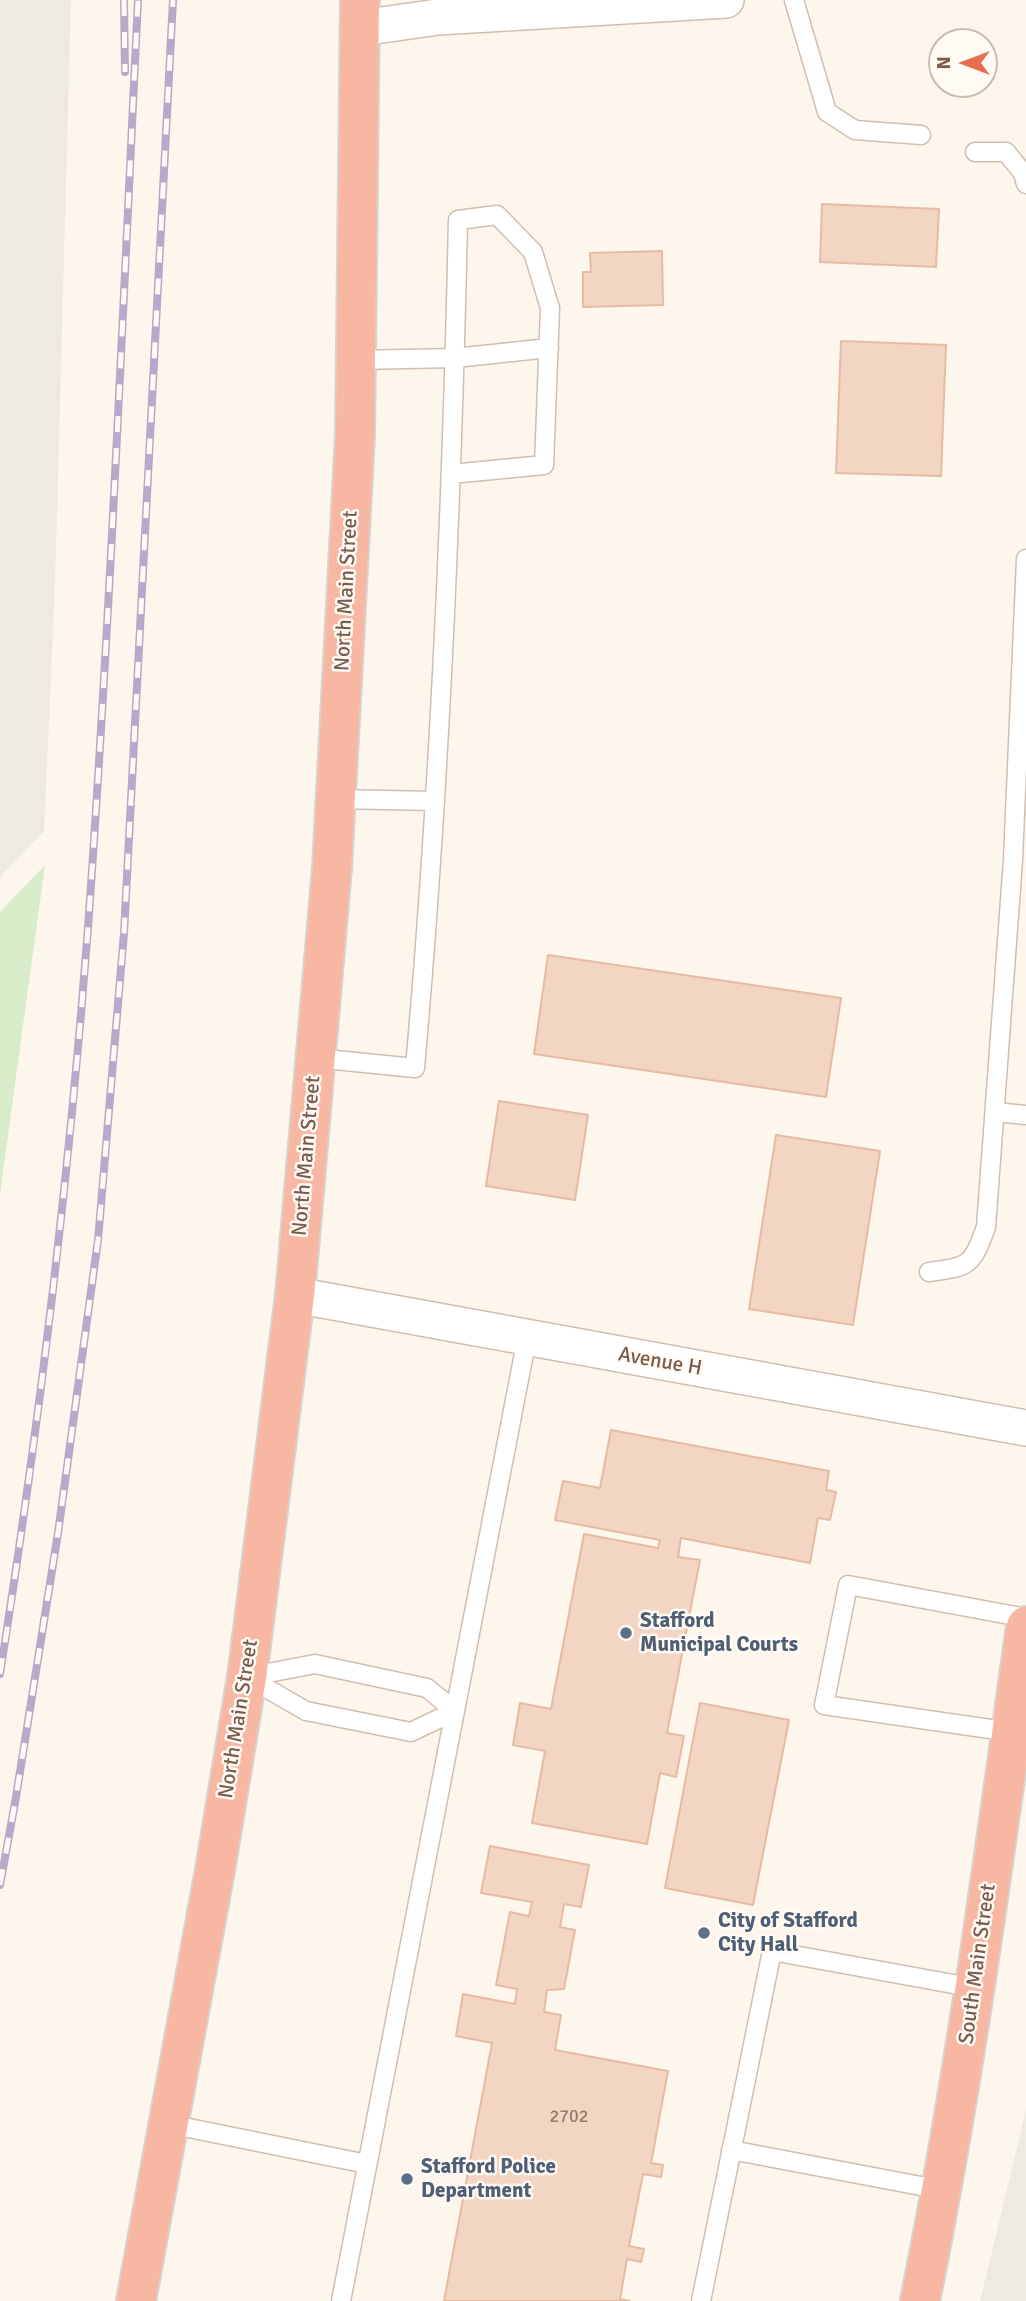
<!DOCTYPE html>
<style>
body{margin:0}
#map{position:relative;width:1026px;height:2301px;overflow:hidden;background:#fdf6ec;font-family:Signika,sans-serif}
canvas{display:block}
.north{position:absolute;left:928px;top:28px;width:70px;height:70px;box-sizing:border-box;background:#fffaf3;border:2px solid #cabbb1;border-radius:50%;rotate:270deg;font-size:19px;font-weight:700;line-height:28px;text-align:center;color:#7a5c4d}
.north::after{content:'';display:block;margin:auto;width:24px;height:32px;background:#e76f51;clip-path:polygon(50% 0,100% 100%,50% 72%,0 100%)}
</style>
<div id="map">
<canvas width="1026" height="2301"></canvas>
<div class="north">N</div>
</div>
<script>
const c = document.querySelector('canvas').getContext('2d');
c.lineJoin = 'round';
function paint(path, color) { c.fillStyle = color; c.fill(path, 'evenodd'); }
function stroke(path, color, width, dash) { c.strokeStyle = color; c.lineWidth = width; c.lineCap = dash ? 'butt' : 'round'; c.setLineDash(dash || []); c.stroke(path); }
function drawText(font, color, halo, rows, align = 'center') {
  c.font = font + ' Signika,sans-serif'; c.lineWidth = 5; c.setLineDash([]); c.textBaseline = 'middle'; c.strokeStyle = halo; c.fillStyle = color; for (const [text, x, y, turn = 0] of rows) {
    c.save(); c.translate(x, y); c.rotate((+turn || 0) * Math.PI / 180); c.textAlign = isNaN(turn) ? turn : align; if (halo) c.strokeText(text, 0, 0); c.fillText(text, 0, 0); c.restore();
  }
}
paint(new Path2D(`
 M0 0H71L55 584 44 831 0 877Z
 M1026 2110V2301H980Z`), '#efe9e4');
paint(new Path2D(`
 M45 865 0 1194V912Z`), '#d8ecc9');
const building = new Path2D(`
 M822 204 939 209 936 267 820 262Z
 M662 251 663 305 583 307V272H591L590 253Z
 M841 341 946 345 941 476 836 473Z
 M548 955 841 998 826 1097 534 1054Z
 M499 1101 588 1115 575 1200 486 1186Z
 M776 1135 880 1151 853 1325 749 1309Z
 M611 1430 829 1471 826 1490 836 1492 830 1520 818 1518 810 1563 681 1538 678 1557 700 1560 667 1733 684 1736 676 1777 660 1773 647 1844 532 1823 545 1751 513 1745 520 1703 551 1709 584 1534 658 1548 660 1540 555 1520 563 1481 600 1488Z
 M700 1703 789 1720 753 1905 665 1888Z
 M490 1846 589 1865 581 1907 564 1904 560 1927 575 1930 564 1989 547 1990 544 2012 561 2015 555 2050 668 2071 651 2163 663 2165 661 2177 643 2174 629 2246 644 2249 641 2262 627 2259 620 2299 630 2301H444L492 2043 456 2036 463 1994 515 2004 517 1989 496 1985 510 1912 529 1916 532 1902 481 1893Z`);
paint(building, '#f3d5c3');
stroke(building, '#e6bba3', 2);
const lane = new Path2D(`
 M794 0 827 112 855 130 921 135
 M975 152H1006L1023 173 1026 184
 M356 360 455 358 549 348
 M336 799 435 801
 M315 1058 415 1068C440 786 452 503 458 220L497 215 533 252 550 308 544 465 451 474
 M995 1112 1026 1115
 M929 1272C969 1267 972 1266 986 1227L1013 860 1026 559
 M315 1664 427 1688 455 1711 411 1732 306 1711 247 1677Z
 M1011 1732 824 1705 848 1585 1026 1618
 M169 2124 367 2164
 M731 2150 942 2190
 M341 2301 527 1338
 M701 2301 772 1951 975 1988`);
const street = new Path2D(`
 M361 28 438 17 726 0
 M295 1295 1026 1428`);
const highway = new Path2D(`
 M136 2301 215 1870 247 1677 295 1295 332 868 355 435 360 0
 M920 2301C965 2077 995 1851 1026 1626`);
stroke(lane, '#d1beb0', 21);
stroke(street, '#d1beb0', 38);
stroke(highway, '#dad1cd', 42);
stroke(lane, '#fff', 18);
stroke(street, '#fff', 35);
stroke(highway, '#f7b7a3', 38);
const rail = new Path2D(`
 M124 0 125 72
 M0 1674C39 1427 69 1178 88 928 110 619 123 309 138 0
 M0 1885 16 1797 58 1533 98 1240 124 933 173 0`);
stroke(rail, '#b9a8c9', 8);
stroke(rail, '#fffaf3', 5, [16]);
for (const [x, y, r, color] of [
 [626,1633,7,"#5c6f8a"],
 [704,1933,7,"#5c6f8a"],
 [407,2179,7,"#5c6f8a"]
]) { const dot = new Path2D(); dot.arc(x, y, r, 0, 2 * Math.PI); c.fillStyle = color; c.fill(dot); stroke(dot, '#fffaf3', 2.5); }
drawText('18px', '#987a6a', null, [
 ["2702",569,2117]
]);
drawText('21px', '#7a5c4d', '#fffaf3', [
 ["North Main Street",347,591,-87],
 ["North Main Street",307,1156,-85],
 ["Avenue H",660,1362,10],
 ["North Main Street",239,1719,-81],
 ["South Main Street",978,1964,-82]
]);
drawText('bold 21px', '#4e5e75', '#fffaf3', [
 ["Stafford",640,1621],
 ["Municipal Courts",640,1645],
 ["City of Stafford",718,1921],
 ["City Hall",718,1945],
 ["Stafford Police",421,2167],
 ["Department",421,2191]
], 'left');
</script>
